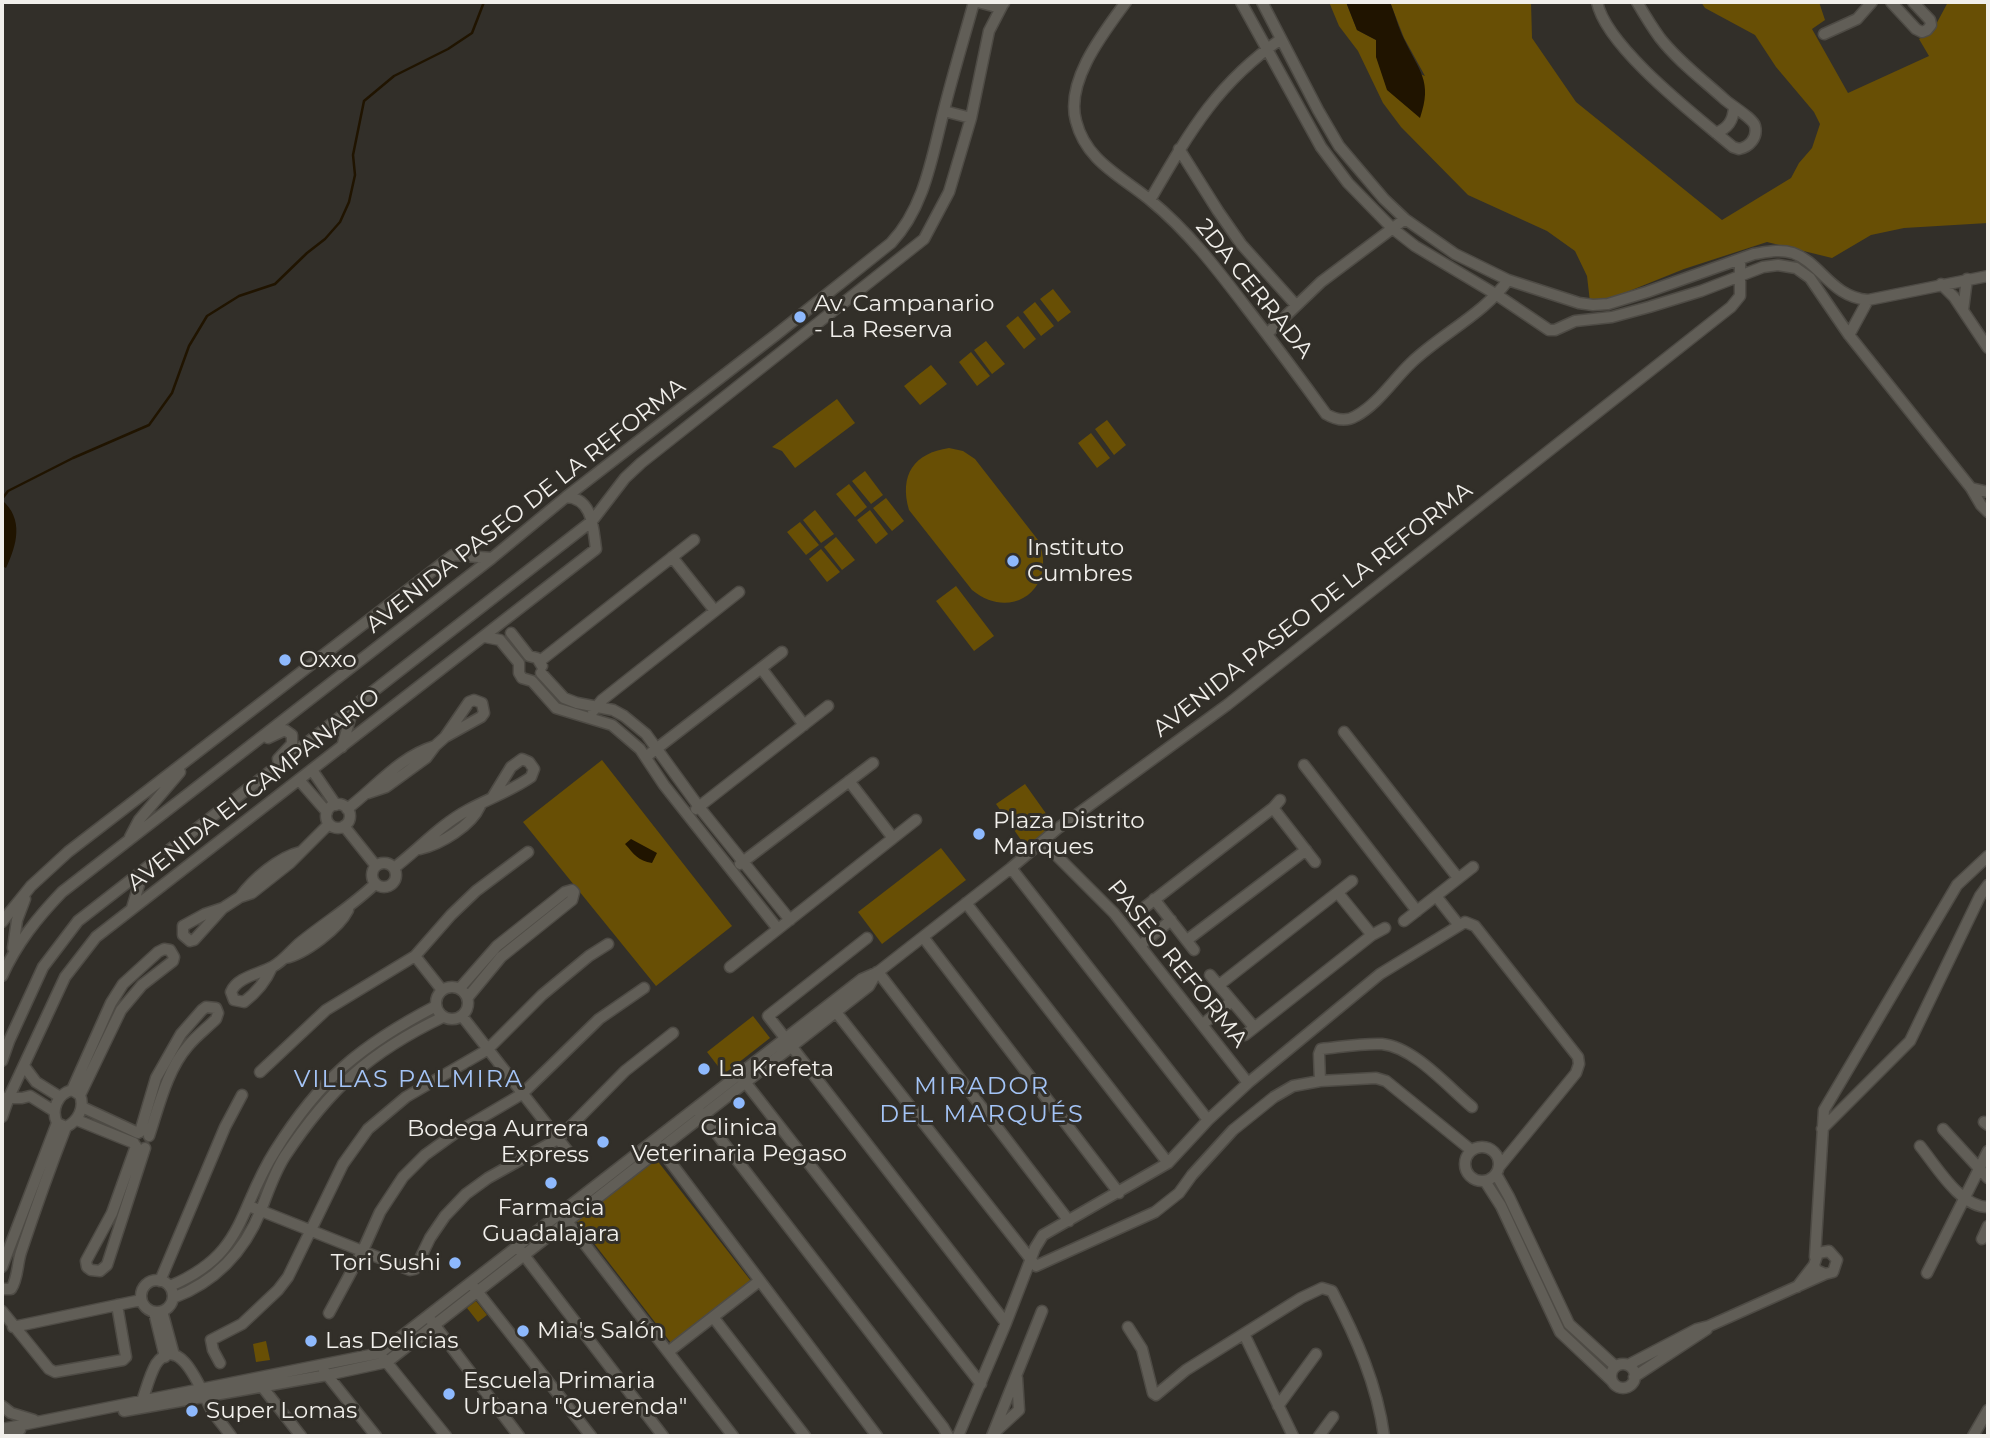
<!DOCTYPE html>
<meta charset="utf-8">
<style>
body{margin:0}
#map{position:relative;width:1990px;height:1438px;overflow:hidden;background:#322f29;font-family:Montserrat,sans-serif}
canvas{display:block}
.frame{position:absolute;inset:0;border:4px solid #f1efeb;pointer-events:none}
</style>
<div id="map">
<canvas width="1990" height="1438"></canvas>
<div class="frame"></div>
</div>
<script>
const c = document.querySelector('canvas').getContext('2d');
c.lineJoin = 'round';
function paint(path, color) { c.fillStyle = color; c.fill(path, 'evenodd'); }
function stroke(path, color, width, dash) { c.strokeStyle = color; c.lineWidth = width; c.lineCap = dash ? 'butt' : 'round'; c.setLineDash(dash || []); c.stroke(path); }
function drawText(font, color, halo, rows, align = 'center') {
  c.font = font + ' Montserrat,sans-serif'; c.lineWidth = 6; c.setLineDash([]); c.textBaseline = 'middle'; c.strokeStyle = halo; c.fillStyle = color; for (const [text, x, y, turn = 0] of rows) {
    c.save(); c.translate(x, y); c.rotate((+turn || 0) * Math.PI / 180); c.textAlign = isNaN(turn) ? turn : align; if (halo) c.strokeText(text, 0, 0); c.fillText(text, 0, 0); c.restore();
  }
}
paint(new Path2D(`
 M1329 2H1346L1357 30 1376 40V57L1425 76 1404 38 1390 2H1531L1532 38 1576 102 1722 220 1791 178 1799 163 1812 148 1820 124 1814 112 1776 67 1755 35 1705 8 1701 2H1819L1825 20 1812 29 1848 93 1929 56 1919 39 1933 30 1948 2H1988V223L1904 228 1871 235 1832 258 1767 242 1684 269 1607 300 1590 302 1587 276 1575 251 1547 231 1468 195 1401 127 1383 103 1358 51 1339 26Z
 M1053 289 1071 312 1058 322 1040 299Z
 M1035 302 1054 326 1041 336 1023 312Z
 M1018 316 1036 339 1024 349 1006 326Z
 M986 341 1005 364 992 374 974 350Z
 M971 352 990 376 977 386 959 362Z
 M931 365 947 384 920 405 904 386Z
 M837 399 855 423 795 468 782 451 772 447Z
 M1107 420 1126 445 1114 455 1095 429Z
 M1091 433 1110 458 1097 468 1078 443Z
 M949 448 963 451 975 459 1038 540C1059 587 1012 623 972 590L909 510C899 475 914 453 949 448Z
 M865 471 883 495 871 504 852 481Z
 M849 484 867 507 855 517 836 494Z
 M886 498 904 521 892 531 873 508Z
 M815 510 834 534 821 543 803 520Z
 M870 510 888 534 876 544 857 520Z
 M800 522 819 545 806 555 787 532Z
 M836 537 855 560 842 570 824 547Z
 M821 549 840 572 827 582 809 559Z
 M956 586 994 636 974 651 936 601Z
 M602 760 732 926 656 986 523 822Z
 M1025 784 1057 829 1028 850 996 804Z
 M941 848 966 880 882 944 858 912Z
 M753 1016 770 1038 724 1074 707 1052Z
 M656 1159 751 1281 671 1343 576 1220Z
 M476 1301 487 1315 478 1322 467 1308Z
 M266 1341 270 1360 256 1362 253 1344Z`), '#684f05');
paint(new Path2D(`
 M1346 2H1390C1395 14 1398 27 1404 39 1419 71 1433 81 1420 118L1387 90 1376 57V40L1357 30Z
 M2 500C24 519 17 545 6 568L2 566Z
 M631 839 657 853 652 863C638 861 634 854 625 844Z`), '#201400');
stroke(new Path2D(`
 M2 499 8 491 73 458 149 425 172 393 189 346 207 316 239 296 275 284 307 253 325 239 340 222 349 202 355 175 353 155 364 101 394 76 448 49 472 33 484 2`), '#201400', 2.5);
const minor = new Path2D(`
 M978 2 993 6 1004 3
 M1126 2C1104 32 1065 81 1076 121 1086 161 1121 176 1150 200 1188 231 1217 269 1246 307 1273 342 1300 378 1326 414 1336 420 1346 422 1356 416 1378 404 1393 380 1411 363 1441 334 1484 314 1508 280
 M1241 2 1321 147 1348 183 1392 228 1415 246 1497 295 1549 330H1555L1575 321 1612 317 1649 307 1701 291 1763 267 1778 265 1796 268 1810 278 1849 335 1971 488 1981 505 1988 512
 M1262 2 1318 110 1339 146 1384 199 1405 219 1455 254 1508 280 1579 303 1593 305 1608 304 1647 292 1754 254C1767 252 1780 249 1793 253 1821 263 1831 297 1868 300L1988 276
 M1597 2C1606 47 1696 116 1733 147L1739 149C1749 147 1758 138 1755 126 1753 118 1730 105 1723 98 1702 79 1678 61 1660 38 1652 27 1644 14 1637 2
 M1891 2 1916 29 1922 32 1927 30 1931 25 1930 20 1913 2
 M1824 34 1857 19 1872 2
 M944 111 971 118
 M1716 133C1728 128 1733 121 1734 108
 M1179 149 1218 211 1241 244 1295 304
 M1150 200C1189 133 1216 84 1281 39
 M1941 284 1954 297 1988 348
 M1963 310 1967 279
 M1267 334 1321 282 1405 219
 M1849 335 1868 300
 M1971 488 1988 492
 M672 557 715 611
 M511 633 529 656 537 658 542 666
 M485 637 500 640 519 663V673L522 678 532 681
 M540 661 694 540
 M761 668 804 725
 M541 673 564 698 577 703 613 710 624 716 646 734 699 807 790 920
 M532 681 556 708 612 725 640 749 664 785 778 929
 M593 711 602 700 739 592
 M1344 732 1458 878
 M268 738 285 730 292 735V744L278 759
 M342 747 353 708
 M647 756 782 652
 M1304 765 1417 911
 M312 770 336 805
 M299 780 327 812
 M849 781 893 838
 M368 793 386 787 426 758 435 746 445 737 481 717 484 713 482 703 474 700 469 702 445 737
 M326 816a12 12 0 1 1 24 0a12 12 0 1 1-24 0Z
 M1273 808 1315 862
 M347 809C376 787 399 757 435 746
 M696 809 828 706
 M344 826 376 866
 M130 837 139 820 180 772
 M1043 842 1114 913 1248 1083
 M420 849C441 844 471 826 480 806
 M372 875a12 12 0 1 1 24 0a12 12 0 1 1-24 0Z
 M740 864 873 763
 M394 868C419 849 440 825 468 810 488 799 511 791 531 777L534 769 529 762 522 759 511 767 492 798
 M1011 868 1208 1120
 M1338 893 1372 935
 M1436 896 1458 924
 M240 897C253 879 279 857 300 852
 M1154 899 1194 950
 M966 903 1168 1163
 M1145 907 1273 808 1280 800
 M132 908 143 871
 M223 908 205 914 183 926V935L190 941 194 940 223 908 240 897 252 893 290 863 329 824
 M1404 921 1473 867
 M2 922 31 886 68 852 453 555 492 558
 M923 937 1119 1193
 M867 938 768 1016 1006 1323
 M1187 940 1306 850
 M1141 945 1171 920
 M13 948 17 920 25 899
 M415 956 442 990
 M285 958C305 954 339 928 348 910
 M272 967C266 981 257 992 244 1002L234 1000 231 992C237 977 259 974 272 967 284 961 291 950 301 942 327 921 351 907 375 884
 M730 967 916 820
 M878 972 1069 1221
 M1210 975 1254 1027
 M2 976C17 943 37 918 62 892L492 558 566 497 777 334 891 243C925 207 932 156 944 110 953 74 964 38 974 2
 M1219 985 1352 881
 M436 1003a16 16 0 1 1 32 0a16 16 0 1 1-32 0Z
 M460 988 497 946 565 892 572 890 574 892 572 900 501 957 468 997
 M832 1007 1036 1266 1155 1212 1179 1193 1192 1175 1233 1130 1274 1097 1293 1086 1320 1081 1376 1078 1386 1081 1471 1150
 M462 1016 570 1154
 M1203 1024 1232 1001
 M1245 1035 1372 935 1385 928
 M2 1061 9 1041 43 967 78 921 592 521 625 478 641 463 924 239 949 192 971 118 989 31 1003 4
 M24 1066 36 1082 60 1097
 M260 1072 326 1010 415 956 451 915 476 891 528 852
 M742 1078 981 1384
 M1320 1081 1319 1054 1321 1049C1341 1047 1363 1043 1382 1044 1414 1047 1448 1087 1472 1107
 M72 1090 111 1003 123 984 158 952 164 949 170 950 174 957 173 961 142 985 121 1010 80 1095
 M72 1090 80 1095C85 1108 78 1121 66 1127L57 1123C51 1110 57 1094 72 1090Z
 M5 1098H22L30 1096 54 1111
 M82 1107 138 1133
 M699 1111 943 1427 948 1436
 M2 1117 9 1097 65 977 96 937 596 549C593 528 593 498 566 497
 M77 1120 134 1143
 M1984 1122 1988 1125
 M1822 1129 1910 1041 1980 896 1988 885
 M1943 1129 1988 1178
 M140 1132 156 1078 181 1034 202 1010 206 1007 216 1008 218 1013 216 1019C207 1028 196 1036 188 1046 167 1070 159 1106 149 1136
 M656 1143 877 1436
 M136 1146 112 1213 86 1261 87 1267 91 1270 100 1271 107 1265 145 1148
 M1920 1146C1937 1167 1960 1207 1988 1207
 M1465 1164a17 17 0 1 1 34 0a17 17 0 1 1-34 0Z
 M1496 1174 1509 1197 1569 1324 1615 1366
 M1485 1181 1501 1206 1560 1332 1612 1381
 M249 1206 410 1270 415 1269 430 1238 445 1216 466 1194 488 1178 558 1139 625 1071 673 1033
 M563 1216 733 1436
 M1982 1239 1988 1226
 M520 1250 663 1436
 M1815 1257 1824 1110 1957 885 1988 856
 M2 1267 57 1123
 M1927 1273 1988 1151
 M141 1296a16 16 0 1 1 32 0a16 16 0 1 1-32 0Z
 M160 1281 225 1127 242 1095
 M170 1286C246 1254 237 1211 275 1151 320 1079 361 1045 436 1006
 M473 1286 591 1436
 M1797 1287 1814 1265 1818 1253 1829 1251 1837 1260 1833 1272 1825 1274 1816 1270 1814 1265
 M2 1289H11C18 1279 17 1264 21 1252 35 1210 50 1168 66 1127
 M173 1298C215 1282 244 1252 261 1210 268 1192 274 1173 285 1156 330 1088 370 1052 443 1017
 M2 1311 49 1369 55 1372 123 1360 126 1357 117 1305
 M162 1311 174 1355
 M154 1312 165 1357
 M329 1313 363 1250 380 1212 403 1177 425 1155 454 1134 522 1094 599 1019 644 988
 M713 1317 805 1436
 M430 1319 519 1436
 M13 1327 141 1300
 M1128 1327 1142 1349 1153 1393 1156 1395 1186 1370 1301 1298 1322 1288 1332 1291C1356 1337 1377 1384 1384 1436
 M1244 1334 1293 1436
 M668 1352 758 1282
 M384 1359 446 1436
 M220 1363 213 1350 211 1340 242 1324 278 1290 288 1277 343 1164 368 1129 406 1097 487 1050 542 995 589 956 608 944
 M1611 1376a12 12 0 1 1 24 0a12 12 0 1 1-24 0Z
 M1628 1365 1697 1329 1709 1326 1825 1274
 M324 1371 376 1436
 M1634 1377 1707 1329
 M260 1384 301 1436
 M142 1401C146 1390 150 1374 156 1364 180 1330 203 1395 211 1409 217 1419 225 1427 231 1436
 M2 1406 11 1413 34 1420
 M1278 1406 1316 1354
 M124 1411 327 1375 387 1362 869 986 877 972
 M2 1429 380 1353 862 979 878 972 1011 868 1057 829 1227 705 1731 307 1740 296V260
 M995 1432 1019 1410 1017 1378
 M4 1436 20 1430
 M958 1436 1006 1323 1035 1248 1043 1235 1168 1163 1208 1120 1248 1083 1380 974 1465 922 1475 926 1578 1057 1579 1064 1576 1073 1499 1167
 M992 1436 1042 1311
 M1319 1436 1333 1417
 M1973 1436 1988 1410`);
stroke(minor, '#4e4b45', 13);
stroke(minor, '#615e57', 10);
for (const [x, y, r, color] of [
 [800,317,7,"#8eb9fd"],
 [1013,561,7,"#8eb9fd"],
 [285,660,7,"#8eb9fd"],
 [979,834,7,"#8eb9fd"],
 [704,1069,7,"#8eb9fd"],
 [739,1103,7,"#8eb9fd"],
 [603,1142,7,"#8eb9fd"],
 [551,1183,7,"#8eb9fd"],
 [455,1263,7,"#8eb9fd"],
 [523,1331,7,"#8eb9fd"],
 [311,1341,7,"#8eb9fd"],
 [449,1394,7,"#8eb9fd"],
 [192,1411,7,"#8eb9fd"]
]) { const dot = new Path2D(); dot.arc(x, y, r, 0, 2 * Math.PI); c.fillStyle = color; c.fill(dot); stroke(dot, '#322f29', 2.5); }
drawText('23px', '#f1efeb', '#322f29', [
 ["2DA CERRADA",1254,289,51],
 ["AVENIDA PASEO DE LA REFORMA",526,506,-38],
 ["AVENIDA PASEO DE LA REFORMA",1313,610,-38],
 ["AVENIDA EL CAMPANARIO",254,790,-38],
 ["PASEO REFORMA",1177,964,51]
]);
drawText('23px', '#f1efeb', '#322f29', [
 ["Av. Campanario",814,304],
 ["- La Reserva",814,330],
 ["Instituto",1027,548],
 ["Cumbres",1027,574],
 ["Oxxo",299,660],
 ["Plaza Distrito",993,821],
 ["Marques",993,847],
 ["La Krefeta",718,1069],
 ["Clinica",739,1128,"center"],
 ["Veterinaria Pegaso",739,1154,"center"],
 ["Bodega Aurrera",589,1129,"right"],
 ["Express",589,1155,"right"],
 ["Farmacia",551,1208,"center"],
 ["Guadalajara",551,1234,"center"],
 ["Tori Sushi",441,1263,"right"],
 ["Mia's Salón",537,1331],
 ["Las Delicias",325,1341],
 ["Escuela Primaria",463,1381],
 ["Urbana \"Querenda\"",463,1407],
 ["Super Lomas",206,1411]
], 'left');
c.letterSpacing = '2px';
drawText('24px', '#a4c4f6', '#322f29', [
 ["VILLAS PALMIRA",409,1080],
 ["MIRADOR",982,1087],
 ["DEL MARQUÉS",982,1115]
]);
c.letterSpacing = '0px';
</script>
